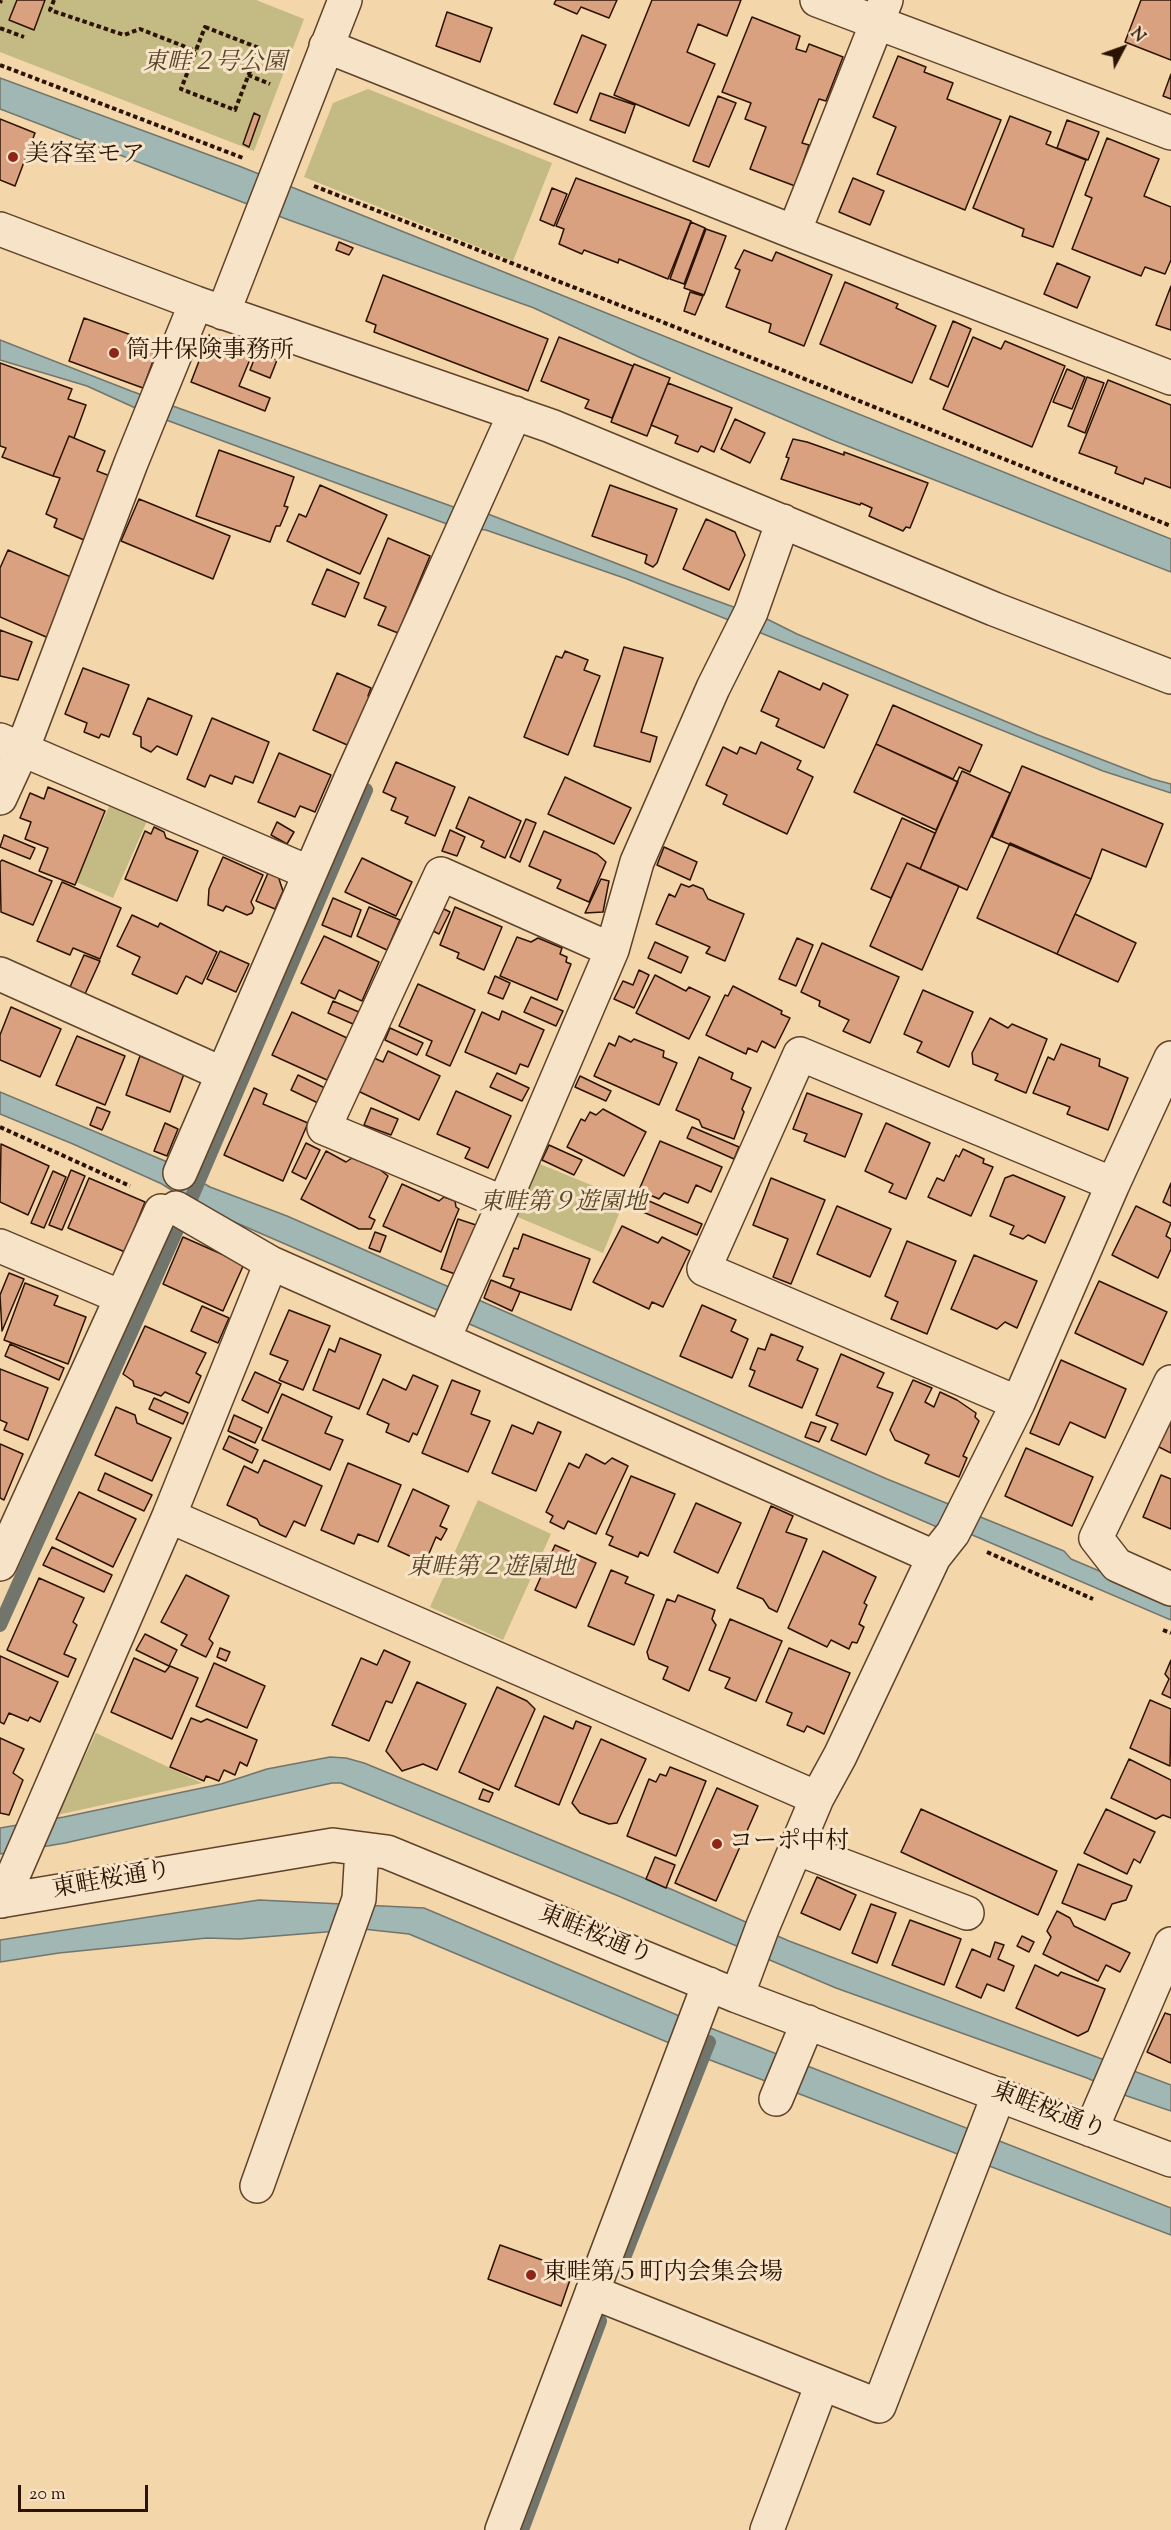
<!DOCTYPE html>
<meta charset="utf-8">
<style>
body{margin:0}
#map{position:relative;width:1171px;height:2530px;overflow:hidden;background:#f3d6aa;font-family:"Sorts Mill Goudy",serif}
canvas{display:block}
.north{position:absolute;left:1093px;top:18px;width:60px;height:60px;-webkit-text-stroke:4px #f7e4c8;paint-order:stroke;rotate:49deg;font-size:16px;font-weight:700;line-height:24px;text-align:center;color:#2c1200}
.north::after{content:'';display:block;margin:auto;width:21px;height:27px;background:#2c1200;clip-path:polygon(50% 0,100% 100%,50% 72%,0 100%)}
.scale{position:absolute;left:18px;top:2485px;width:130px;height:27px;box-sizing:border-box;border:3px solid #2c1200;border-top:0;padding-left:8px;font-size:18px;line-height:21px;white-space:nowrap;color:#2c1200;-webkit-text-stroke:4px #f7e4c8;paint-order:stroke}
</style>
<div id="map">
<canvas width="1171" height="2530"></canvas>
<div class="north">N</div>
<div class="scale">20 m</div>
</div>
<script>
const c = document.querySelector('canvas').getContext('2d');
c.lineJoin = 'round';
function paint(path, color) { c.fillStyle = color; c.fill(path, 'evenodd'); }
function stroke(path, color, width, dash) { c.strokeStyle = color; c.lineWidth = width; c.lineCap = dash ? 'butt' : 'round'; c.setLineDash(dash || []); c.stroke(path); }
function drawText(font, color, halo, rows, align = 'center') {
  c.font = font + ' "Sorts Mill Goudy","Noto Serif JP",serif'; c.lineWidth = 6; c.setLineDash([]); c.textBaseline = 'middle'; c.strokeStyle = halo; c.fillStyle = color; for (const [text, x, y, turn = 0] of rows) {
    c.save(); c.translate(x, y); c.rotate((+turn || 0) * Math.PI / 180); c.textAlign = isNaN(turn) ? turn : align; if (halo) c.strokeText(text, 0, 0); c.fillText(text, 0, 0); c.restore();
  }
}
paint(new Path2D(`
 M0 0H256L304 19 254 151 0 52Z
 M368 89 552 163 513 261 304 177 333 103Z
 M110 804 147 821 113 898 76 882Z
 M535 1162 625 1199 603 1253 513 1215Z
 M478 1500 551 1534 503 1640 430 1607Z
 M96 1733 202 1783 57 1815Z`), '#c3bb83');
const water = new Path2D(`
 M0 78 239 166 1171 539V572L832 440 639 357 534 308 289 220 0 109Z
 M0 340 131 391 462 510 488 514 670 584 767 619 797 634 1038 735 1152 779 1171 784V793L1103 771 627 579 486 530 455 527 142 411 87 386 0 360Z
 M0 1092 165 1161 210 1187 287 1216 887 1479 1064 1551 1071 1559 1171 1601V1620L970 1534 937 1527 193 1204 162 1184 73 1144 0 1114Z
 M330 1757 346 1758 364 1763 673 1890 789 1941 1171 2085V2111L1127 2096 1087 2078 836 1988 616 1895 341 1783H332L65 1843 0 1854V1828L64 1817 221 1784 267 1769Z
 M259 1900 424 1908 677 2015 1171 2208V2235L710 2060 409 1934 363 1929 239 1939 207 1938 59 1953 0 1962V1940Z`);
paint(water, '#a0b7b4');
stroke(water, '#72756c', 1.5);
stroke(new Path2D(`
 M0 1625 194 1192 366 790
 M622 2263 709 2042
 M522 2530 600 2321`), '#72756c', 14);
const building = new Path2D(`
 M17 0H45L34 30 9 20Z
 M556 0H617L609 18 581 7 577 14 554 4Z
 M652 0H741L727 36 698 24 687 52 715 64 689 126 614 95Z
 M1141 0H1171V60L1125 42Z
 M447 12 492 28 480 62 436 46Z
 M752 17 800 36 796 49 806 52 809 44 843 57 826 101 819 99 802 143 809 145 795 186 750 169 766 127 745 119 751 103 722 92Z
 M582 35 606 45 577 113 554 104Z
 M898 56 926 67 924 72 953 83 947 99 1001 120 965 210 877 174 896 127 873 117Z
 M1171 74V99L1163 96Z
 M600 93 635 105 625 133 590 120Z
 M718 96 736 103 709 167 693 161Z
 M254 113 260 116 249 147 243 144Z
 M1010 116 1051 132 1046 144 1086 160 1053 247 1022 236 1024 229 973 208Z
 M0 119 35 133 15 186 0 180Z
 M1067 120 1099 132 1088 160 1057 148Z
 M1107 138 1159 159 1144 196 1171 207V260L1165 274 1145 267 1141 276 1072 249 1092 198 1085 195Z
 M576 178 691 221 668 279 619 259 618 263 584 250 582 254 559 244 564 229 556 226Z
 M853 178 884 191 870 225 839 212Z
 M552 188 567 194 554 226 540 220Z
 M691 222 705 228 684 284 670 279Z
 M706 229 726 236 704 295 684 288Z
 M339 242 353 248 349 255 336 250Z
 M744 250 772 261 776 252 832 275 804 346 769 332 771 324 726 307 740 270 735 268Z
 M1057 263 1090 277 1077 308 1044 294Z
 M383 275 548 339 528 391 374 332 376 325 366 321Z
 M845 282 898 304 896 308 936 326 912 383 820 344Z
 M1171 286V330L1156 325Z
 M690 292 703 296 695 315 684 311Z
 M84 318 159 345 143 388 69 361Z
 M953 321 971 329 948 387 930 379Z
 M209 335 253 352 239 386 270 398 265 411 191 382Z
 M559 337 633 366 612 418 585 408 589 400 541 381Z
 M973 337 1001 349 1005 341 1065 366 1032 447 943 409Z
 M257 352 277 360 270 378 250 370Z
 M0 363 72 389 68 399 86 405 74 438 69 436 53 476 2 457 6 448 0 446Z
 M634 364 670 378 647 436 611 422Z
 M1067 369 1085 377 1072 409 1053 402Z
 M1087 377 1104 383 1085 433 1068 426Z
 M1108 380 1171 405V488L1145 478 1143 484 1115 473 1117 467 1079 453Z
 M668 383 732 408 714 452 701 446 698 452 675 443 678 436 651 425Z
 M735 419 765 433 750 463 721 449Z
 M69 436 105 451 97 471 110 476 84 540 54 527 57 519 46 514 60 478 53 476Z
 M793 439 807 442 844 455V452L928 483 910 528 906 527 903 531 869 516 872 508 861 503 860 505 781 479 789 458 786 457Z
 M219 450 294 477 284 506 288 507 280 526H276L270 542 196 516Z
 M320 485 387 515 360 574 287 541 299 514 306 517Z
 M610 485 677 509 657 563 653 567 645 563 647 555 592 536Z
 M139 499 230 536 213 579 121 541Z
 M706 519 735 532 745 555 729 590 683 569Z
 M388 538 430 556 398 633 378 625 386 607 364 598Z
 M8 550 85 583 60 643 0 617V568Z
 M327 569 359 583 345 617 312 604Z
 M0 630 32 642 18 680 0 676Z
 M624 647 663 658 641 732 657 737 650 762 594 746Z
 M565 651 588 660 584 670 600 676 568 755 524 737 556 656 562 658Z
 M83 668 129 685 109 737 101 734 99 738 84 732 87 723 65 714Z
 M779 671 820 690 823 683 848 695 824 748 776 726 779 719 761 711Z
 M337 673 371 688 368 696 382 703 361 751 313 730Z
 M148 698 192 716 177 755 157 746 151 752 141 747V737L133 734Z
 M893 705 982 745 970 772 959 767 953 779 876 744Z
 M212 718 269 742 253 783 235 776 232 784 210 775 205 787 187 779Z
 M761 742 801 761 797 769 813 777 787 834 723 804 727 795 706 785 723 747 737 754 740 747 756 754Z
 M876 744 958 782 936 830 854 792Z
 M279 753 331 775 315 812 300 806 295 817 258 802Z
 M396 762 455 787 435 836 405 823 408 817 391 810 396 798 383 792Z
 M1022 766 1163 824 1146 867 1102 849 1091 879 992 837Z
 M962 771 1010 793 967 890 920 869Z
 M565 777 631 808 614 844 548 814Z
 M48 787 105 811 75 885 39 871 48 848 25 839 31 822 20 818 30 793 44 799Z
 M469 797 521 821 505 858 481 847 484 841 456 828Z
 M902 818 935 833 920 869 907 863 891 898 871 889Z
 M526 819 536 823 520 862 510 857Z
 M277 822 294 832 287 844 271 835Z
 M154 827 164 832 166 838 198 851 177 901 125 879 145 831 151 834Z
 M450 830 465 837 457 856 442 851Z
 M544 831 597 854 606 862 589 902 557 888 561 880 529 866Z
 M4 835 35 848 30 859 0 847Z
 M1010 843 1091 879 1057 954 977 918Z
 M664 847 697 862 690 880 657 865Z
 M223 857 263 875 251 902 254 908 252 913 247 915 226 906 223 911 208 905 209 889Z
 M362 858 412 882 396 916 345 892Z
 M2 860 52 881 33 925 1 912 0 862Z
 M907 863 959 886 922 970 870 946Z
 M268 873 278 876 283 891 275 909 256 901Z
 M601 879 609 881 603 912 585 913Z
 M62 882 121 908 100 959 73 948 70 955 37 941Z
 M681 884 689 887 693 885 703 889 708 899 744 914 725 961 706 953 710 947 656 924 669 894 675 897Z
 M333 898 361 910 351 937 322 925Z
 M369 907 400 920 387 950 357 936Z
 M455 907 502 927 484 970 457 958 459 953 440 945Z
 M442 908 450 912 439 934 431 930Z
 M1075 914 1136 943 1118 982 1057 954Z
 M132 915 158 927 160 923 217 952 202 984 186 976 177 994 132 974 140 957 117 946Z
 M324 936 379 962 362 1001 339 990 335 999 301 983Z
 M517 937 531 942 538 938 562 948 560 954 567 957 566 962 571 964 557 1000 500 976Z
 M797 938 813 945 796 986 779 979Z
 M655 942 688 957 681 973 648 958Z
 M822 943 899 977 870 1043 843 1031 849 1020 819 1006 820 1001 801 992Z
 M220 951 249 964 236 992 207 979Z
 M84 955 100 961 85 994 70 987Z
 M639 970 649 975 634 1008 614 999 623 981 633 985Z
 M655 975 686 991 689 987 710 997 689 1039 636 1013Z
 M495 976 510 983 503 999 488 993Z
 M418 984 475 1010 450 1066 426 1055 432 1041 399 1026Z
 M733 986 782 1011 781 1014 790 1018 775 1048 762 1041 757 1052 748 1048 746 1054 706 1035 725 995 728 996Z
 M923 990 973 1012 949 1067 917 1052 922 1042 904 1034Z
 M531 997 563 1011 556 1026 524 1012Z
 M333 1001 359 1012 353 1024 328 1013Z
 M11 1007 61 1029 40 1077 0 1060V1035Z
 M502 1011 544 1030 528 1067 520 1064 516 1074 465 1052 482 1012 499 1020Z
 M292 1012 347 1038 327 1080 272 1055Z
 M990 1018 1008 1028 1012 1024 1047 1039 1026 1093 995 1080 998 1074 973 1064 972 1053Z
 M390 1028 423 1043 417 1055 385 1040Z
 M77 1036 125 1056 105 1105 56 1085Z
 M619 1036 631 1042 634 1039 664 1051 663 1057 677 1063 659 1105 594 1076 609 1043 615 1046Z
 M1061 1044 1100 1059 1099 1066 1128 1078 1108 1130 1067 1114 1070 1107 1033 1093 1048 1057 1054 1060Z
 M388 1051 440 1076 419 1120 358 1091 374 1058 383 1062Z
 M140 1056 184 1074 170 1112 126 1095Z
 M699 1057 733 1073 731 1079 751 1088 742 1109 744 1112 734 1139 702 1127 699 1120 676 1110Z
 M497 1073 529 1088 522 1101 490 1087Z
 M298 1075 325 1088 318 1103 291 1090Z
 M580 1076 611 1091 606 1101 575 1087Z
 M254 1088 267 1094 263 1104 308 1123 283 1181 224 1155Z
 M456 1091 511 1116 488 1168 465 1158 470 1148 437 1134Z
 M807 1093 862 1114 845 1157 804 1141 807 1134 793 1129Z
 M97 1107 110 1112 102 1130 90 1125Z
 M371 1108 398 1119 391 1135 364 1125Z
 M603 1109 646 1132 624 1176 567 1147 581 1119 585 1121 590 1112 596 1115Z
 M165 1123 178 1129 167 1156 154 1151Z
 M886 1123 930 1143 906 1199 889 1192 893 1184 865 1171Z
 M692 1127 739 1147 734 1159 687 1138Z
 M660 1141 722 1167 711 1192 696 1185 688 1203 664 1193 659 1199 639 1190Z
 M306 1143 320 1150 306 1179 292 1172Z
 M1 1144 49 1166 28 1215 0 1202Z
 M549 1145 582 1160 574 1175 542 1160Z
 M963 1149 984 1159 983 1163 993 1167 971 1216 928 1197 937 1178 944 1181 956 1155 959 1157Z
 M326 1151 346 1162 352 1158 379 1169 388 1176 369 1217 375 1220 371 1229H359L301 1199Z
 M71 1170 85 1176 62 1230 49 1225Z
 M53 1171 66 1177 44 1228 31 1223Z
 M1013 1175 1065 1197 1045 1243 1028 1235 1023 1239 1010 1234 1014 1226 990 1216 1005 1178Z
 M89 1178 145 1202 125 1252 68 1228Z
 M771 1178 825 1200 791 1284 773 1277 788 1239 753 1225Z
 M1171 1183V1206L1163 1202Z
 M402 1184 439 1201 444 1197 455 1201 456 1207 459 1209 441 1252 383 1226Z
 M649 1201 702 1224 697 1235 643 1212Z
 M837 1206 891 1229 870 1277 817 1254Z
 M1136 1206 1171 1223 1166 1236 1171 1239V1249L1158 1278 1112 1255Z
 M458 1219 476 1225 458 1275 441 1269Z
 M622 1226 658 1243 662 1237 690 1251 663 1307 652 1302 649 1309 593 1282Z
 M375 1232 386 1236 380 1252 369 1248Z
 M523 1234 590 1259 571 1310 510 1288 514 1279 503 1276 514 1248 518 1249Z
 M183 1237 244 1264 223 1311 163 1284Z
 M907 1241 956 1261 927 1334 891 1319 898 1302 885 1296Z
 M974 1255 1037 1281 1017 1328 1005 1322 997 1329 951 1309Z
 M9 1273 24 1279 2 1331 0 1295Z
 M491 1280 520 1292 512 1311 484 1298Z
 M1099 1281 1167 1312 1143 1365 1075 1333Z
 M25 1283 58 1296 54 1305 86 1317 68 1364 4 1340Z
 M702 1305 736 1320 731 1331 748 1339 732 1378 680 1356Z
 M202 1306 229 1318 218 1343 191 1331Z
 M289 1310 330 1326 303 1390 279 1380 288 1361 270 1354Z
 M145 1326 206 1353 196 1373 201 1376 189 1403 165 1392 161 1396 134 1386 133 1381 123 1374Z
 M771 1334 803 1347 797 1360 818 1369 802 1408 749 1386 755 1371 750 1369 758 1348 765 1350Z
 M340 1338 381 1355 359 1409 313 1390 329 1349 335 1352Z
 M10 1344 64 1368 59 1380 5 1356Z
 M841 1354 884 1373 877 1387 893 1393 866 1455 831 1440 838 1424 816 1415Z
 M1061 1360 1126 1389 1105 1438 1070 1422 1059 1445 1030 1433Z
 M0 1369 48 1388 28 1440 4 1430 7 1423 0 1420Z
 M255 1372 281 1384 268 1413 242 1400Z
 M413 1375 438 1386 417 1435 413 1433 409 1442 386 1432 389 1424 367 1414 383 1379 406 1390Z
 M452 1380 480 1391 471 1414 490 1421 468 1472 422 1453Z
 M913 1380 932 1388 925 1402 934 1407 940 1392 957 1400 976 1413 975 1417 979 1421 963 1456 967 1458 959 1477 925 1463 929 1455 895 1440 890 1430Z
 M282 1394 332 1417 325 1433 343 1440 330 1470 262 1440Z
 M154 1398 188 1413 183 1424 149 1409Z
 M116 1407 135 1415 137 1423 171 1438 152 1481 95 1455Z
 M1171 1408V1453L1155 1445Z
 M234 1415 262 1428 255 1443 228 1431Z
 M538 1422 561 1432 536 1491 492 1473 512 1425 533 1434Z
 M811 1422 826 1427 819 1442 805 1437Z
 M229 1436 258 1450 252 1463 223 1449Z
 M0 1444 23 1454 4 1500 0 1498Z
 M1026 1448 1093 1477 1072 1526 1005 1496Z
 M586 1454 605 1464 612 1458 628 1466 596 1534 568 1521 564 1529 550 1522 553 1516 546 1512 569 1463 579 1468Z
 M264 1460 322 1486 305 1526 294 1521 286 1537 260 1525 257 1519 227 1505 244 1466 258 1473Z
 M348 1463 401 1485 378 1542 358 1534 354 1544 321 1530Z
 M105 1473 152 1495 144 1511 98 1490Z
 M1161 1475 1171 1479V1529L1143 1517Z
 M631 1476 675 1494 648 1556 640 1552 638 1557 609 1545 613 1537 606 1534Z
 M413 1489 449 1506 440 1526 447 1529 441 1540 436 1537 425 1563 388 1546Z
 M79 1492 136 1519 113 1567 56 1539Z
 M696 1503 741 1523 718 1573 674 1552Z
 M771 1506 793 1516 786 1532 807 1539 777 1612 769 1608 763 1599 737 1588Z
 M555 1545 596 1563 576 1608 535 1590Z
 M52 1547 112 1575 104 1592 43 1565Z
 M823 1551 876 1577 864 1603 867 1605 859 1624 864 1627 857 1643 852 1642 849 1649 831 1640 827 1647 788 1628Z
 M611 1570 628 1577 625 1583 654 1595 634 1645 588 1626Z
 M186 1575 229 1596 209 1639 213 1643 206 1657 181 1645 187 1635 161 1622Z
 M39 1578 84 1598 73 1622 77 1625 64 1654 76 1659 68 1677 7 1650Z
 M678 1595 715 1610 712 1619 716 1625 689 1691 663 1679 668 1667 649 1659 647 1652 667 1599 675 1602Z
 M730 1619 782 1641 756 1701 725 1688 730 1678 709 1670Z
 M145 1634 177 1650 169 1666 136 1650Z
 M220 1648 230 1652 226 1661 217 1657Z
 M789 1648 850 1673 824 1734 807 1726 804 1732 787 1725 792 1713 766 1702Z
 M384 1650 410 1662 392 1703 386 1701 369 1741 332 1725 361 1658 377 1665Z
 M0 1656 58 1682 40 1722 30 1717 28 1721 9 1713 4 1724 0 1722Z
 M134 1658 165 1672 170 1666 198 1678 172 1739 111 1712Z
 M1171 1660V1698L1162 1694 1169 1679 1165 1674Z
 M214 1663 265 1686 247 1728 196 1706Z
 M417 1682 466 1704 437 1770 423 1764 402 1771 386 1751Z
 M497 1687 527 1701 535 1709 499 1790 459 1772Z
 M1150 1700 1171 1709 1170 1766 1130 1748Z
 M544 1716 573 1729 576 1721 591 1727 559 1805 515 1786Z
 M191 1718 201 1722 207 1719 257 1740 247 1766 240 1762 235 1775 224 1770 219 1781 206 1776 204 1781 170 1767Z
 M0 1738 24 1749 13 1773 23 1780 9 1815 0 1813Z
 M601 1739 646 1759 617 1823 609 1824 580 1813 572 1803Z
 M1129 1759 1171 1780V1818L1163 1815 1156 1819 1111 1798Z
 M670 1767 706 1781 676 1856 627 1836 649 1779 656 1782 660 1774 666 1776Z
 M717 1788 758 1806 716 1901 675 1883Z
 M483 1789 493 1793 489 1802 479 1799Z
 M921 1809 1057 1871 1038 1915 901 1852Z
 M1106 1809 1155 1832 1140 1863 1134 1859 1127 1874 1084 1853Z
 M655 1857 675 1865 666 1888 646 1879Z
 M1078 1864 1132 1886 1126 1900 1112 1904 1105 1920 1062 1903Z
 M817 1877 856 1895 840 1930 801 1913Z
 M871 1904 896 1913 877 1963 852 1953Z
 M1057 1911 1070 1918 1074 1926 1130 1953 1120 1972 1106 1965 1098 1981 1043 1954 1051 1937 1047 1931Z
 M910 1920 961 1939 944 1985 892 1965Z
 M1022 1936 1034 1942 1029 1952 1017 1946Z
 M995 1942 1004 1945 998 1959 1014 1966 1004 1991 987 1984 981 1998 956 1987 972 1949 990 1957Z
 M1035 1965 1058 1976 1061 1972 1105 1989 1088 2031 1078 2036 1016 2008Z
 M1165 2013 1171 2015V2063L1147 2052Z
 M500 2245 573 2271 561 2306 488 2279Z`);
paint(building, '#daa180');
stroke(building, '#2c1200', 1.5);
const minor = new Path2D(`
 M817 0 1171 133
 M326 46 794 232 1171 378
 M0 229 196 303 551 426 994 609 1171 677
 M794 232 886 0
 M223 313 345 0
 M0 740 310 873
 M0 798 22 750 131 463 196 303
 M0 974 223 1074
 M180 1173 352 776 515 413
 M504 1203 324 1128 441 874 612 950
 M176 1208 271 1263 934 1557
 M0 1246 121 1297
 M444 1338 504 1203 612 950 637 862 713 688 751 612 783 521
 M1171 1382 1096 1538 1117 1565 1171 1589
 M1018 1403 704 1269 800 1054 1113 1184
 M169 1516 817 1798
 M0 1564 161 1211
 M796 1848 967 1913
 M0 1901 333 1845 387 1852 737 1996 1171 2160
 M2 1901 169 1516 271 1263
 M737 1996 763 1926 817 1798 840 1756 934 1557 953 1533 1018 1403 1113 1184 1171 1058
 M776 2099 808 2022
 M1091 2130 1171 1944
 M257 2186 359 1899 362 1849
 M592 2292 879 2406 999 2094
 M502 2530 709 1984
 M767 2530 822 2384`);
stroke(minor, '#5e432a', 36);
stroke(new Path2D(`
 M54 0 50 10 124 35 140 29 196 51
 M0 3 1 0
 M205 27 259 48 235 110 181 89Z
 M0 28 24 37
 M0 65 243 158
 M248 75 270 84
 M314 186 655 319 1171 526
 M0 1127 130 1186
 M987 1552 1093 1599
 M1163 1630 1171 1633`), '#2c1200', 4, [4.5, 3]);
stroke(minor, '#f7e4c8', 33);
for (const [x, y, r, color] of [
 [13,157,6,"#8f2418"],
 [114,353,6,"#8f2418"],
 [717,1844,6,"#8f2418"],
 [531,2275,6,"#8f2418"]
]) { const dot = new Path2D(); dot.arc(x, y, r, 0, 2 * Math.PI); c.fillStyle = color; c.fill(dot); stroke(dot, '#f7e4c8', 2); }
drawText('italic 24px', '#594527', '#f7e4c8', [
 ["東畦２号公園",215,65],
 ["東畦第９遊園地",563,1205],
 ["東畦第２遊園地",491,1570]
]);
drawText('24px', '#2c1200', '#f7e4c8', [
 ["美容室モア",25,157],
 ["筒井保険事務所",126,353],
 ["コーポ中村",729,1844],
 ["東畦第５町内会集会場",543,2275]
], 'left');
drawText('24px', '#2c1200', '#f7e4c8', [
 ["東畦桜通り",112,1882,-10],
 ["東畦桜通り",595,1937,22],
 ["東畦桜通り",1048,2113,21]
]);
</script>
